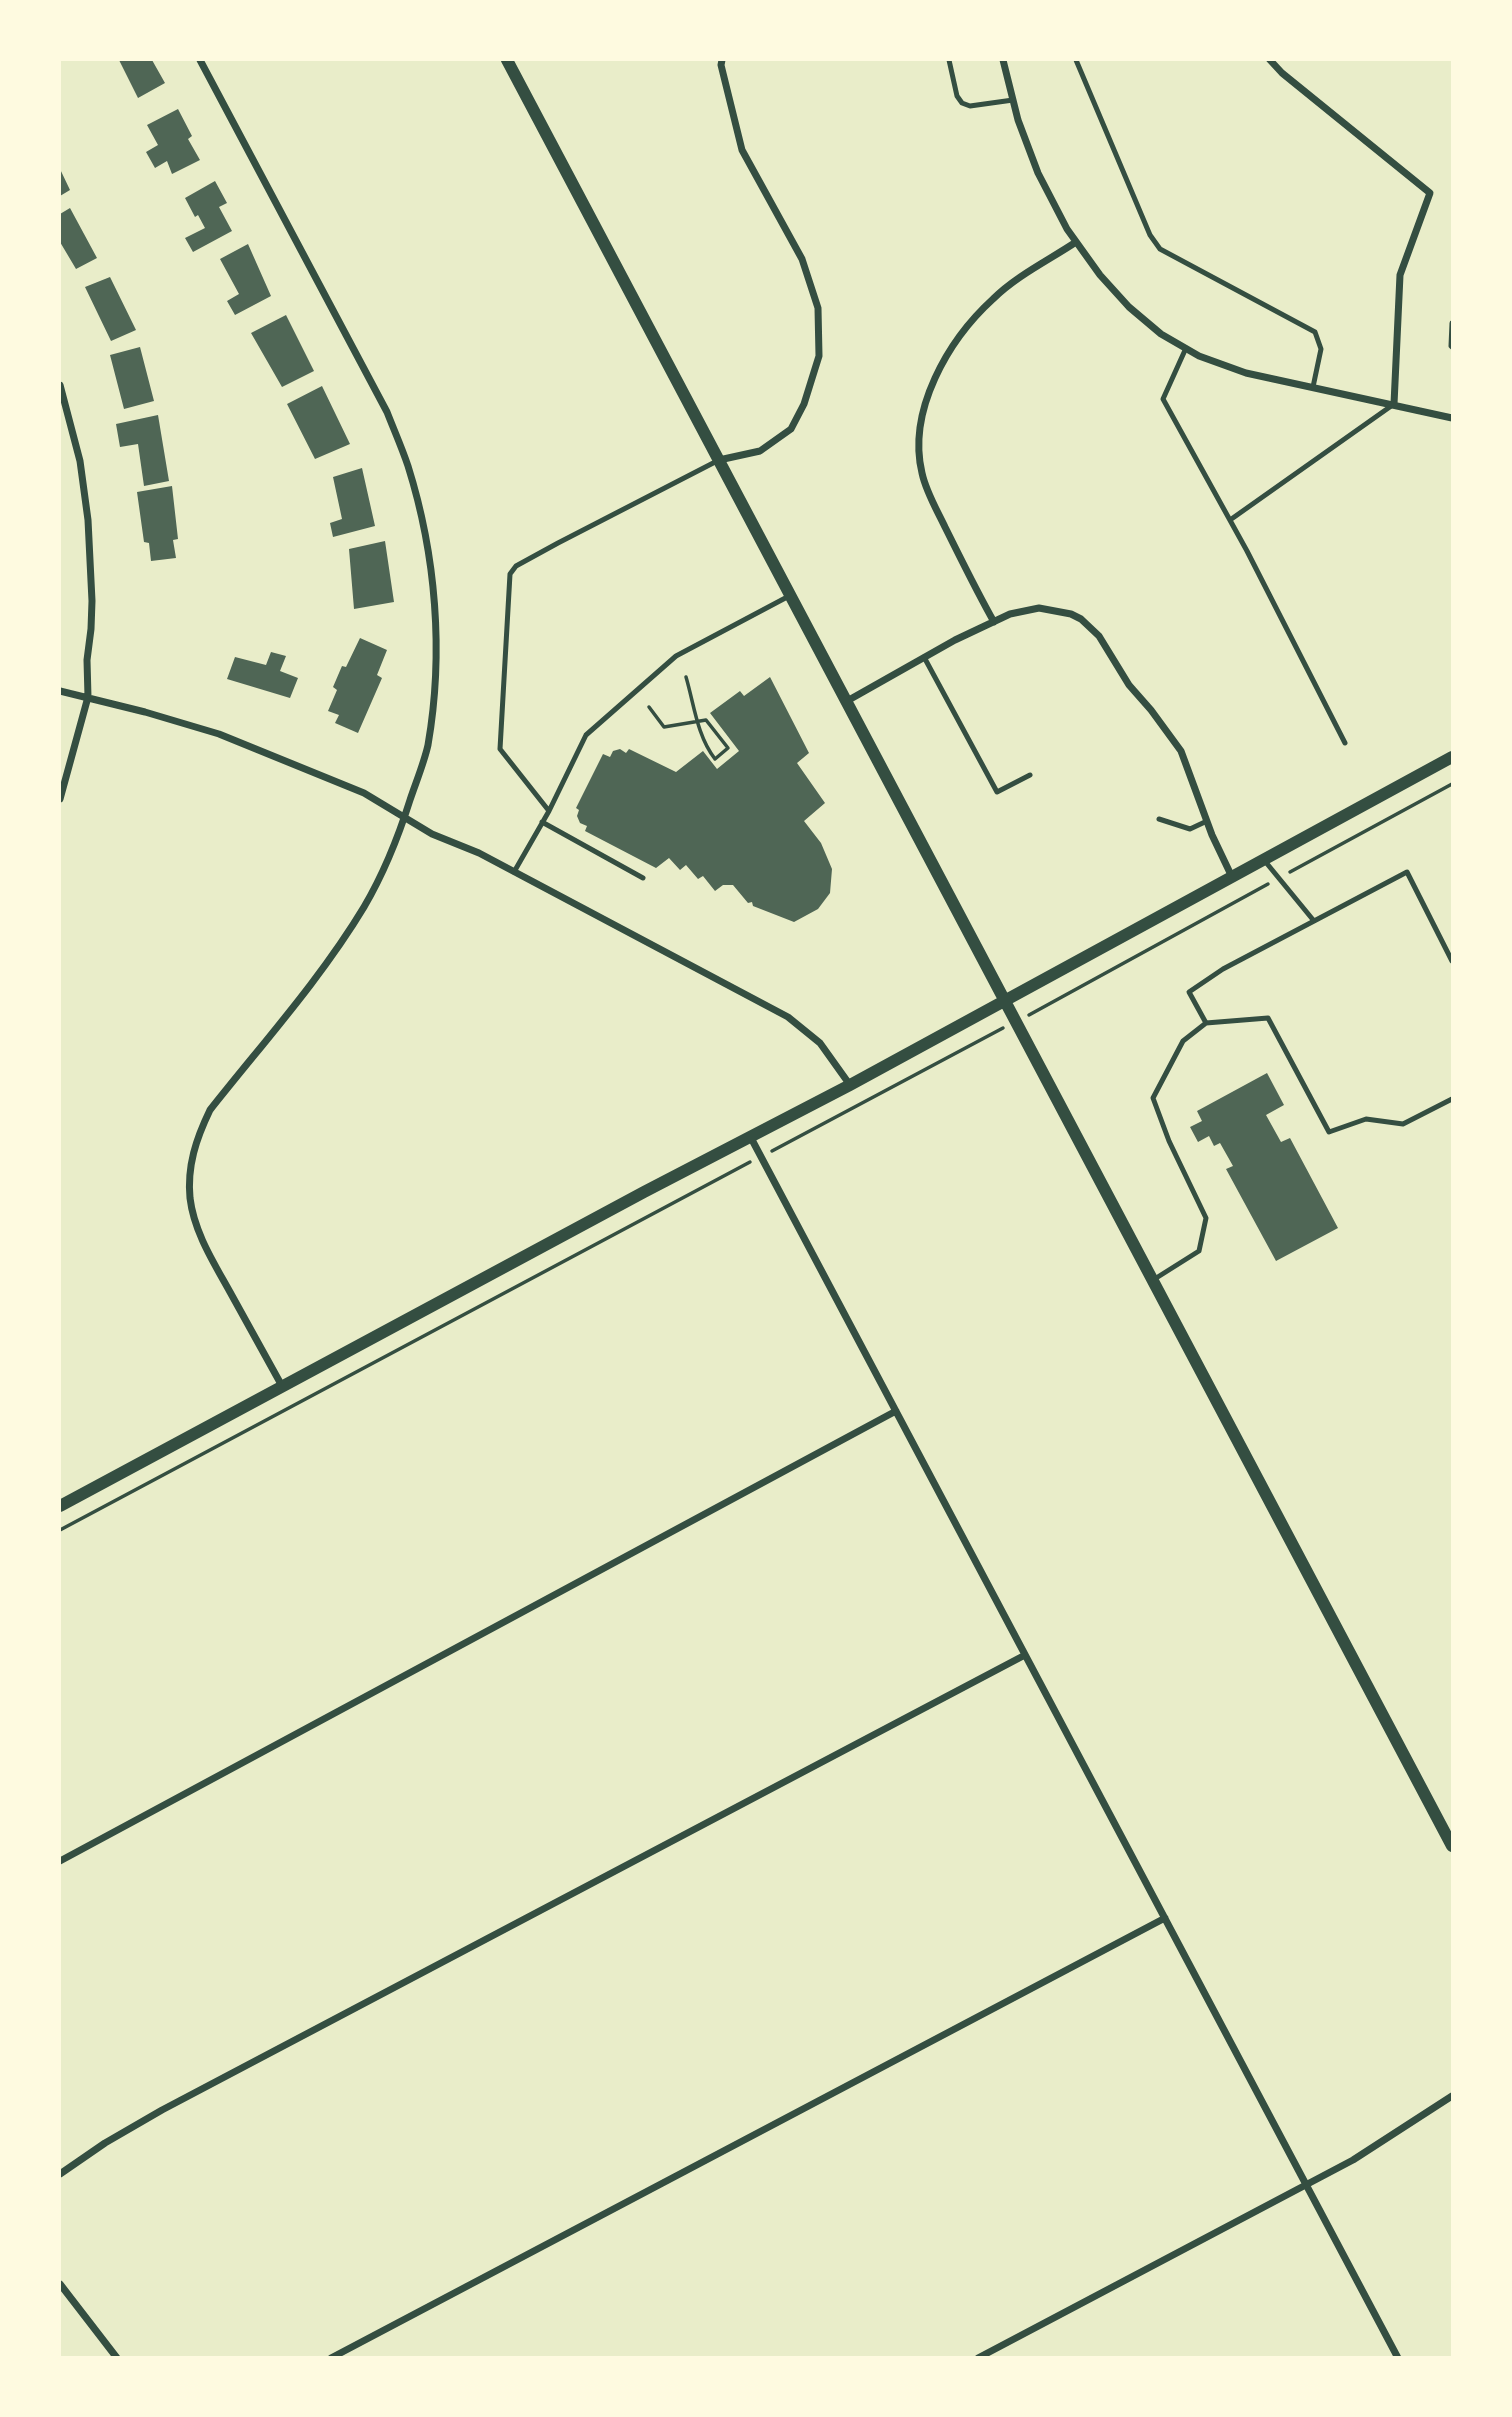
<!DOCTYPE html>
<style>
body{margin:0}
#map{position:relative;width:1512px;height:2417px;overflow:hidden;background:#e9edc9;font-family:Montserrat,sans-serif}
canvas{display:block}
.frame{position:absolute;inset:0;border:61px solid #fefae0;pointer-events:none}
</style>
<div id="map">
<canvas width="1512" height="2417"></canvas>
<div class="frame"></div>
</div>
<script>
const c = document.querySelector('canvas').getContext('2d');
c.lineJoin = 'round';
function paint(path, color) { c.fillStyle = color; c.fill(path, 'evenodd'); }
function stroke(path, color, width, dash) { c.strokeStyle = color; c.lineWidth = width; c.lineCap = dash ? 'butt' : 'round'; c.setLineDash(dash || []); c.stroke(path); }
paint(new Path2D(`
 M119 60H152L165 83 138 98Z
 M178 109 192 136 188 139 200 160 172 174 167 161 155 168 146 152 158 145 147 125Z
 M60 169 70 190 60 196Z
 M215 181 227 203 219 207 232 231 193 252 185 238 205 228 198 215 195 217 185 198Z
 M70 208 97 258 76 269 60 242V214Z
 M248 244 271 296 235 315 227 301 239 294 220 259Z
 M110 277 136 330 111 341 85 287Z
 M286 315 314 371 282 387 251 333Z
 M140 347 154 401 124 409 110 355Z
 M322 386 350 444 315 459 287 404Z
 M158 415 169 481 144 486 138 444 120 447 116 424Z
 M362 468 375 526 333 537 330 523 342 519 333 477Z
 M172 486 178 539 173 540 176 558 151 561 149 543 144 542 137 492Z
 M385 541 394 602 354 609 349 549Z
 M360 638 387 650 377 675 382 678 358 733 335 723 339 715 328 711 337 690 333 687 342 666 346 667Z
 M271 652 286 656 280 671 298 678 290 698 227 679 235 657 266 665Z
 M770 677 809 753 797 763 825 803 804 821 821 843 832 869 830 893 818 909 794 922 753 906 752 902 748 903 733 885H723L715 891 703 876 698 879 686 865 680 870 669 858 656 868 585 831 587 826 580 823 577 816 579 810 576 808 603 754 610 757 613 751 620 749 626 753 629 749 676 772 703 751 717 769 739 751 710 713 740 691 744 696Z
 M1267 1073 1284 1105 1266 1115 1281 1142 1290 1138 1338 1228 1276 1261 1226 1169 1233 1166 1220 1143 1214 1146 1209 1136 1198 1142 1190 1127 1202 1121 1197 1111Z`), '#4f6655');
stroke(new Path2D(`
 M649 707 664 727 706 720 728 748 715 759C697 736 694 704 686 677
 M1290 872 1452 784
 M1029 1015 1268 884
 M772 1151 1003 1028
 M60 1530 750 1162`), '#344e41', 3.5);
stroke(new Path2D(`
 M949 60 957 96 962 103 970 106 1013 100
 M1076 60 1150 235 1160 249 1315 332 1321 349 1313 387
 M1452 323 1451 346 1452 347
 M1186 348 1163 399 1247 551 1345 743
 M1230 520 1394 404
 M924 657 997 792 1030 775
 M549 811 586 735 676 656 791 595
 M1159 819 1190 829 1207 821
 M542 822 643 878
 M1264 860 1314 921
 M514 872 549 811 500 749 510 574 516 566 558 543 719 460
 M1206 1023 1189 992 1223 969 1407 872 1452 961
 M1153 1280 1199 1251 1206 1218 1169 1141 1153 1098 1183 1041 1206 1023 1268 1018 1329 1132 1366 1119 1403 1124 1452 1099`), '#344e41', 5);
stroke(new Path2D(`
 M200 60 387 412C394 430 402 448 408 466 436 555 444 653 428 745 424 763 416 782 410 800 398 838 384 873 364 907 320 980 262 1044 210 1110 196 1139 187 1166 190 1198 194 1232 214 1263 230 1292 247 1323 265 1355 282 1386
 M1003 60 1018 120 1038 173 1067 229 1100 275 1129 307 1161 334 1199 356 1246 373 1452 418
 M1270 60 1282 73 1430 193 1400 275 1394 404
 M60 385 80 461 88 520 92 601 91 629 87 660 88 697 60 799
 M719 460 760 451 791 429 804 404 819 356 818 308 802 259 742 150 721 65 722 60
 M994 622C976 590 961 559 945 527 937 510 926 492 922 473 907 411 948 340 993 299 1016 276 1049 260 1076 242
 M60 691 145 712 219 734 364 793 432 834 479 853 788 1017 820 1043 850 1085
 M847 701 955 640 1010 614 1039 608 1071 614 1081 619 1099 636 1129 685 1151 710 1181 751 1212 835 1232 877
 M750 1136 1398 2358
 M60 1861 896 1411
 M60 2174 105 2143 162 2110 1025 1655
 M60 2284 117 2358
 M331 2358 1165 1918
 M978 2358 1353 2160 1452 2096`), '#344e41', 7);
stroke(new Path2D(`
 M507 60 1452 1846
 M60 1506 644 1192 850 1085 1452 757`), '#344e41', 12);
</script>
